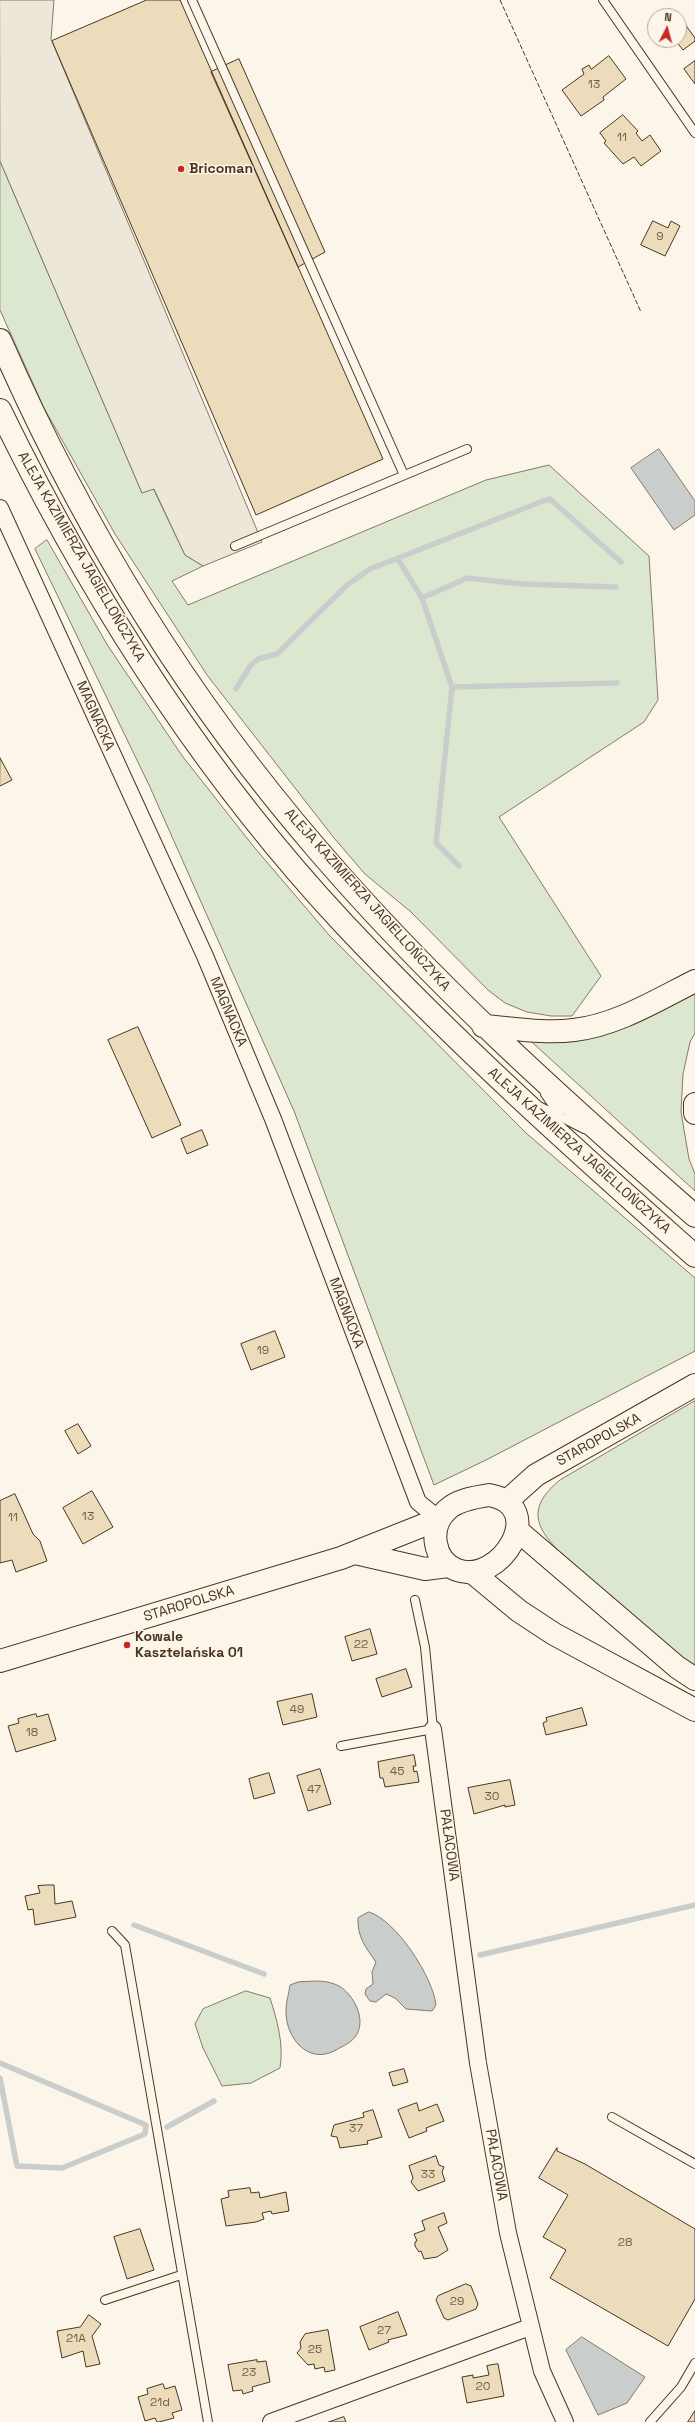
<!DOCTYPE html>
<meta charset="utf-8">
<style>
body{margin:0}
#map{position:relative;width:695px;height:2422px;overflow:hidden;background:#fbf6e9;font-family:"Space Grotesk",sans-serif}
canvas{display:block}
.north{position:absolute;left:647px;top:8px;width:40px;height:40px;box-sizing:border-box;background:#fbf6e9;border:1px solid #b4a999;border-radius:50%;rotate:6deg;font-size:11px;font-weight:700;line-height:16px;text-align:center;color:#4a3520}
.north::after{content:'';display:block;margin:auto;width:14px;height:18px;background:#c62828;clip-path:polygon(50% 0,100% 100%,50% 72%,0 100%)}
</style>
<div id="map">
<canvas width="695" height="2422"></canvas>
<div class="north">N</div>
</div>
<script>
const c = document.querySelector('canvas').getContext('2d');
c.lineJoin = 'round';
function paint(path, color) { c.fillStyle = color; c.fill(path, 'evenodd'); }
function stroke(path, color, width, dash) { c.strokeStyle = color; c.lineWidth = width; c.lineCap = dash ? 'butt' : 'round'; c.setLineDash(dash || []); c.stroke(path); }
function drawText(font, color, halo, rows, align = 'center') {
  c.font = font + ' "Space Grotesk",sans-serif'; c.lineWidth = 3; c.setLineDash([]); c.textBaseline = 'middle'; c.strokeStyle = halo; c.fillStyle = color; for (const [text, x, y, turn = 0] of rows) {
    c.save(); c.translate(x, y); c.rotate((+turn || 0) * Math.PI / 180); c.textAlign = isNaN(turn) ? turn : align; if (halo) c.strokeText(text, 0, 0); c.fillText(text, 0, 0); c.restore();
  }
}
const green = new Path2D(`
 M0 161 142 493 153 488 185 555 203 566 172 581 188 605 486 480 549 465 649 556 658 700 644 722 499 817 601 976 572 1016H551L527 1012 505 1003 488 990 411 912 365 874 334 838 207 675 115 534 44 408 0 310Z
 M47 540 108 646 183 757 254 847 329 935 526 1133 695 1278V1351L488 1459 434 1485 294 1111 149 785 35 549Z
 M695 991V1033L690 1042 683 1074 681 1112 689 1159 695 1174V1191L522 1033Z
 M695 1401V1668L561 1553C533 1526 528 1506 560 1480Z
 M246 1991 270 1998C277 2020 284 2044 280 2068L251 2083 222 2086 203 2048 195 2024 203 2009Z`);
paint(green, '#dce7d0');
stroke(green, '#887966', 1);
const parking = new Path2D(`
 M0 0H54L51 39 262 542 203 566 185 555 154 489 142 493 0 161Z`);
paint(parking, '#ede7d9');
stroke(parking, '#887966', 1);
const water = new Path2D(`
 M659 449 695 501V515L674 530 631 468Z
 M369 1912C396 1920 433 1977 436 2005L432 2011 406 2009 395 1998 386 1994 376 2002 370 2001 365 1994 366 1989 373 1984 372 1972 376 1962C366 1948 357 1937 358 1918Z
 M315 1981C323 1981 331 1982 339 1986 353 1994 366 2018 357 2034 353 2042 343 2046 336 2050 308 2066 285 2037 286 2010 286 2002 289 1993 290 1985L298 1982Z
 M582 2337 645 2377 627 2403 598 2415 566 2350Z`);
paint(water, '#c9cecd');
stroke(water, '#887966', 1);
stroke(new Path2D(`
 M398 559 422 598 452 687 436 843 459 866
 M422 598 467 578 522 584 616 587
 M452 687 617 683
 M236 689 250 666 258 659 277 654 347 585 370 569 543 501 550 499 621 562
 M134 1925 264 1974
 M480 1955 695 1905
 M0 2063 146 2125 145 2134 62 2168 17 2166 0 2078
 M167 2127 214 2101`), '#c9cecd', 5.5);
const building = new Path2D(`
 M147 0H180L383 459 256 515 52 41Z
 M682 20 695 38V41L683 50 675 40H679V21Z
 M609 56 626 79 603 97 604 100 581 116 562 90 584 74 582 69 589 65 591 69Z
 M239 59 325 252 298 267 211 72Z
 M695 61V84L684 69Z
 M623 115 638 131 636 133 642 141 650 135 661 151 641 166 634 157 623 164 604 143 606 141 600 133Z
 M653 221 668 228 671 221 680 226 665 256 641 245Z
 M0 758 12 780 0 786Z
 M138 1027 181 1125 152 1138 108 1040Z
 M202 1130 208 1145 187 1154 181 1139Z
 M275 1331 285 1357 251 1370 241 1344Z
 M78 1424 91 1446 78 1454 65 1431Z
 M92 1491 113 1527 83 1544 63 1508Z
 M15 1494 33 1534 40 1541 47 1561 16 1572 12 1560 0 1563V1501Z
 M370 1629 377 1654 352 1661 345 1637Z
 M406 1669 412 1687 382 1697 376 1679Z
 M312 1694 317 1717 283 1725 277 1702Z
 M582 1708 587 1725 546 1735 543 1723 547 1721 546 1718Z
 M36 1714 37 1717 48 1714 56 1740 16 1752 8 1726 19 1723 18 1719Z
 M414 1755 416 1766H413L414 1772 417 1771 419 1782 385 1787 383 1778H380L378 1762Z
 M320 1769 331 1804 308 1811 297 1776Z
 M269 1773 275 1793 254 1799 249 1779Z
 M510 1780 515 1805 505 1807V1805L474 1814 468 1788Z
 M47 1885H54L55 1904 72 1901 76 1917 35 1925 33 1909 28 1910 25 1896 40 1893 38 1886Z
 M404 2069 408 2082 393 2086 389 2073Z
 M417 2103 419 2111 437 2104 444 2121 426 2128 427 2131 409 2138 398 2110Z
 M373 2110 382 2137 367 2141 368 2144 340 2148 337 2137 331 2136 334 2125 364 2117 363 2113Z
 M557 2148V2151L585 2164 695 2229V2299L668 2346 550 2278 566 2250 543 2237 568 2195 539 2178Z
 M436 2156 439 2165 444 2167 442 2172 445 2181 418 2191 411 2182 413 2178 409 2166Z
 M250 2188 251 2193 259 2192 260 2198 286 2192 289 2211 272 2214 271 2211 262 2213 264 2219 256 2222 226 2226 221 2199 229 2197 228 2191Z
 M444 2213 447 2223 438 2227 448 2250 437 2257 424 2259 421 2251 419 2252 415 2246V2242L417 2241 414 2234 425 2230 422 2221Z
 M140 2229 154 2270 127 2279 114 2237Z
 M466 2284 471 2286 478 2304 476 2309 448 2320 444 2318 436 2300 438 2296Z
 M398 2312 407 2335 388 2340 389 2342 369 2350 360 2327Z
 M89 2315 101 2324 92 2336 100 2364 86 2367 83 2351 62 2358 57 2331 80 2327Z
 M328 2330 335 2370 325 2372 324 2367 315 2369 314 2364 308 2365 297 2353 301 2348 300 2342 305 2334Z
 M257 2360V2362L266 2361 270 2382 252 2387 253 2391 243 2394 242 2390 233 2391 228 2365Z
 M498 2364 504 2396 467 2403 462 2377 473 2375V2378L489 2375 487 2366Z
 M163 2384 165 2389 175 2386 182 2410 172 2413 174 2418 159 2422H157L155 2418 145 2421 138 2397 148 2394 147 2389Z
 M695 2411V2422H688Z
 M344 2417 346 2422H329Z`);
paint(building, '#ecdcbc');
stroke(building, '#4a3520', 1);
const lane = new Path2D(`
 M192 0 404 475
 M603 0 695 133
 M235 546 467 449
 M545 1094 560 1116
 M541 1107 584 1129
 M341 1746 433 1729 425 1647 415 1600
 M112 1931 125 1945 208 2422
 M612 2117 695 2164
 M105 2300 181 2275
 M650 2422 681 2387 695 2363`);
const street = new Path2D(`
 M0 508 205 956 273 1119 418 1502 439 1519
 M433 1729 478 2063 508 2233 542 2371 565 2422
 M271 2422 530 2327`);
const secondary = new Path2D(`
 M489 1495C550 1506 500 1586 457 1570 433 1561 428 1527 447 1510 457 1500 476 1497 489 1495Z
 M507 1501 536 1475 695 1385
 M355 1553 425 1569 448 1566
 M0 1661 341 1558 439 1519`);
const highway = new Path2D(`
 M0 340C80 523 186 697 317 849 432 983 562 1100 695 1216
 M0 410C90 595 203 773 344 924 455 1042 574 1149 695 1256
 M483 1026C512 1028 544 1034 574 1030 617 1025 657 1000 695 981
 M695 1104V1113
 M517 1530 677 1667 695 1679
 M472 1572 519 1611 554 1634 695 1710`);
stroke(lane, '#4a3520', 10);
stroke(street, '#4a3520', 18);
stroke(secondary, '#4a3520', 24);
stroke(highway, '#4a3520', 24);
stroke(lane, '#fbf6e9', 8);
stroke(street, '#fbf6e9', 16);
stroke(secondary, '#fbf6e9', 22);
stroke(highway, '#fbf6e9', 22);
stroke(new Path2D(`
 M500 0 641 312`), '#4a3520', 1, [5, 2]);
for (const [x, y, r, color] of [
 [181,169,4,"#c62828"],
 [127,1645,4,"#c62828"]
]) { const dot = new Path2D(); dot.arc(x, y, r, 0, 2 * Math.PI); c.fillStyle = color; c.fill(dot); stroke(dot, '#fbf6e9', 1.5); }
drawText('12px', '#725f47', null, [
 ["13",594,85],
 ["11",622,138],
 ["9",660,237],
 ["19",263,1351],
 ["13",88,1517],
 ["11",13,1518],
 ["22",361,1645],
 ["49",297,1710],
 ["18",32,1733],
 ["45",397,1772],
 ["47",314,1790],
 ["30",492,1797],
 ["37",356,2129],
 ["33",428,2175],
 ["28",625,2243],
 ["29",457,2302],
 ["27",384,2331],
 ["21A",76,2339],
 ["25",315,2350],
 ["23",249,2373],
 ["20",483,2387],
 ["21d",160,2403]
]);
drawText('bold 14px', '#4a3520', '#fbf6e9', [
 ["Bricoman",189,169],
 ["Kowale",135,1637],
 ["Kasztelańska 01",135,1653]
], 'left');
drawText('14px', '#4a3520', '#fbf6e9', [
 ["ALEJA KAZIMIERZA JAGIELLOŃCZYKA",81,557,60],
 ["MAGNACKA",95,716,66],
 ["ALEJA KAZIMIERZA JAGIELLOŃCZYKA",367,900,48],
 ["MAGNACKA",228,1012,67],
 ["ALEJA KAZIMIERZA JAGIELLOŃCZYKA",579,1151,42],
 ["MAGNACKA",346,1313,69],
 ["STAROPOLSKA",599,1440,-29],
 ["STAROPOLSKA",189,1604,-17],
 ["PAŁACOWA",449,1845,82],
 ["PAŁACOWA",496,2165,80]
]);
</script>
